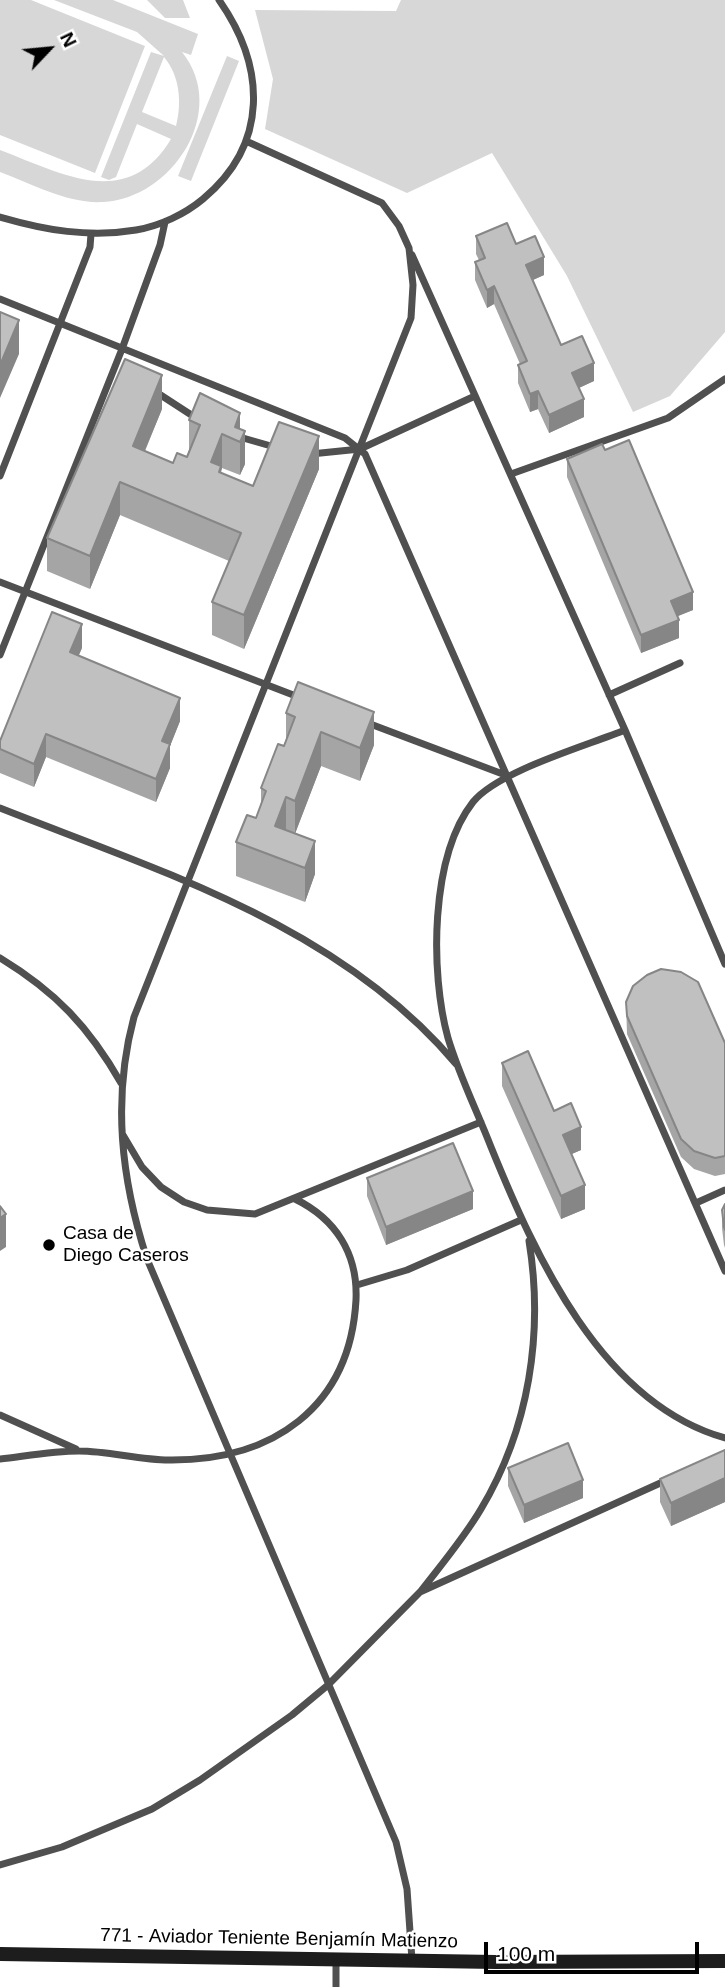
<!DOCTYPE html>
<meta charset="utf-8">
<style>
body{margin:0}
#map{position:relative;width:725px;height:1987px;overflow:hidden;background:#fff;font-family:Helvetica,sans-serif}
canvas{display:block}
.north{position:absolute;left:14px;top:14px;width:70px;height:70px;-webkit-text-stroke:5px #fff;paint-order:stroke;rotate:64deg;font-size:19px;font-weight:700;line-height:28px;text-align:center;color:#000}
.north::after{content:'';display:block;margin:auto;width:24px;height:32px;background:#000;clip-path:polygon(50% 0,100% 100%,50% 72%,0 100%)}
.scale{position:absolute;left:484px;top:1942px;width:215px;height:32px;box-sizing:border-box;border:4px solid #000;border-top:0;padding-left:9px;font-size:21px;line-height:24px;white-space:nowrap;color:#000;-webkit-text-stroke:5px #fff;paint-order:stroke}
</style>
<div id="map">
<canvas width="725" height="1987"></canvas>
<div class="north">N</div>
<div class="scale">100 m</div>
</div>
<script>
const c = document.querySelector('canvas').getContext('2d');
c.lineJoin = 'round';
function paint(path, color) { c.fillStyle = color; c.fill(path, 'evenodd'); }
function stroke(path, color, width, dash) { c.strokeStyle = color; c.lineWidth = width; c.lineCap = dash ? 'butt' : 'round'; c.setLineDash(dash || []); c.stroke(path); }
function drawText(font, color, halo, rows, align = 'center') {
  c.font = font + ' Helvetica,sans-serif'; c.lineWidth = 5; c.setLineDash([]); c.textBaseline = 'middle'; c.strokeStyle = halo; c.fillStyle = color; for (const [text, x, y, turn = 0] of rows) {
    c.save(); c.translate(x, y); c.rotate((+turn || 0) * Math.PI / 180); c.textAlign = isNaN(turn) ? turn : align; if (halo) c.strokeText(text, 0, 0); c.fillText(text, 0, 0); c.restore();
  }
}
paint(new Path2D(`
 M0 0H31L145 46 95 173 0 135Z
 M54 0H113L198 34 191 55 182 52C230 112 171 199 103 202 68 204 32 184 0 172V150C61 173 127 212 171 139L137 124 116 177 109 180 101 177 151 52 164 56 137 32ZM164 57C180 76 182 103 176 126L142 112Z
 M147 0H183L190 18H165Z
 M401 0H725V332L670 396 633 412 567 276 492 153 407 193 265 129 273 79 255 10 396 11Z
 M227 56 239 61 191 181 178 176Z`), '#d7d7d7');
stroke(new Path2D(`
 M246 141 382 203 399 226 409 248 413 285 411 318 134 1017C112 1099 121 1179 147 1259L396 1842 407 1889 412 1960
 M0 217C45 230 89 238 136 230 160 226 185 214 203 199 269 144 266 67 219 0
 M412 255 625 730 725 964
 M0 299 345 438 365 454 725 1271
 M156 392 196 418
 M236 436 278 448
 M311 454 360 449 475 396
 M511 474 668 418 725 379
 M0 476 90 247 91 234
 M0 582 301 698
 M0 655 122 349 160 245 165 222
 M609 695 680 663
 M365 722 508 776
 M625 730C586 746 498 771 473 802 430 857 430 973 448 1038 459 1075 477 1111 491 1147 535 1255 601 1403 725 1438
 M0 808C162 872 340 926 456 1064
 M0 958C56 992 89 1027 121 1083
 M123 1135 142 1167 161 1187 184 1202 207 1210 255 1214 481 1122
 M696 1203 725 1190
 M357 1285 407 1270 521 1220
 M0 1415 76 1449
 M0 1459C26 1456 53 1451 79 1451 109 1451 139 1460 169 1460 272 1461 350 1408 356 1300 358 1254 336 1219 295 1199
 M421 1591C441 1565 464 1538 481 1509 529 1429 544 1333 529 1241
 M0 1865 62 1847 152 1809 200 1780 292 1715 328 1685 420 1592 667 1480
 M336 1960V1987`), '#505050', 7);
stroke(new Path2D(`
 M0 1954 496 1962 725 1961`), '#1d1d1d', 14);
paint(new Path2D(`
 M476 236 516 244 544 275 533 280 561 345 594 381 579 388 584 417 549 433 538 409 530 412 518 383V365L520 364 494 304 487 308 475 280V262L479 260 476 254Z
 M162 409 145 451 173 463 187 457 189 451V420L240 429 245 464 240 475 222 468 221 473 253 486 319 469 244 649 212 635V602L229 561 120 515 90 589 47 571V538Z
 M605 450 693 610 677 616 679 638 641 653 567 477V459Z
 M82 648 78 656 180 721 170 746V768L156 802 46 757 34 787 0 773V741Z
 M286 713 374 745 360 781 321 766 295 833 315 874 305 902 236 876V842L256 818 261 805V788L286 740Z
 M626 1002 725 1043V1174L715 1176 694 1169 681 1157 627 1034Z
 M502 1063 554 1111 581 1150 571 1154 585 1209 561 1219 502 1086Z
 M367 1178 473 1209 386 1245 367 1196Z
 M725 1204V1248L724 1245 722 1228V1210Z
 M725 1450V1502L671 1526 660 1502V1479Z
 M508 1468 583 1498 524 1523 508 1486Z`), '#a5a5a5');
paint(new Path2D(`
 M544 257V275L526 283V265Z
 M494 286V304L487 308V290Z
 M19 320V354L0 398V365Z
 M594 363V381L572 391V373Z
 M162 375V409L133 479V446Z
 M538 391V409L530 412V394Z
 M584 399V417L549 433V415Z
 M240 413V441L245 431V464L240 475V442L235 427Z
 M222 434V468L221 471V499L211 462Z
 M319 436V469L244 649V615Z
 M120 482V515L90 589V556Z
 M693 592V610L671 619V601Z
 M679 620V638L641 653V635Z
 M82 624V648L70 676V652Z
 M180 698V721L170 746V768L156 802V779L162 741Z
 M374 712V745L360 781V748Z
 M321 732V766L295 834V801Z
 M46 734V757L34 787V764Z
 M286 797V831L275 859V826Z
 M315 841V874L305 902V868Z
 M581 1127V1150L563 1158V1135Z
 M585 1185V1209L561 1219V1196Z
 M473 1191V1209L386 1245V1227Z
 M6 1214V1247L0 1251V1218Z
 M725 1478V1502L671 1526V1503Z
 M583 1480V1498L524 1523V1505Z`), '#868686');
const building = new Path2D(`
 M507 223 516 244 535 236 544 257 526 265 561 345 582 336 594 363 572 373 584 399 549 415 538 391 530 394 518 365 527 361 494 286 487 290 475 262 485 258 476 236Z
 M0 312 19 320 0 365Z
 M125 359 162 375 133 446 173 463 177 453 187 457 200 425 189 420 200 393 240 413 235 427 245 431 240 442 222 434 211 462 221 466 219 472 253 486 279 422 319 436 244 615 212 602 241 533 120 482 90 556 47 538Z
 M629 440 693 592 671 601 679 620 641 635 567 459 602 444 605 450Z
 M52 612 82 624 70 652 180 698 162 741 170 744 156 779 46 734 34 764 0 749V741Z
 M298 682 374 712 360 748 321 732 295 801 286 797 275 826 315 841 305 868 236 842 247 815 256 818 266 791 261 788 278 744 284 746 295 717 286 713Z
 M661 969 681 972 698 982 725 1043V1156L715 1158 694 1151 681 1139 627 1016 626 1002 633 986 647 975Z
 M528 1051 554 1111 571 1103 581 1127 563 1135 585 1185 561 1196 502 1063Z
 M453 1143 473 1191 386 1227 367 1178Z
 M725 1204V1230L724 1227 722 1210Z
 M0 1206 6 1214 0 1218Z
 M568 1443 583 1480 524 1505 508 1468Z
 M725 1450V1478L671 1503 660 1479Z`);
paint(building, '#c0c0c0');
stroke(building, '#868686', 2);
for (const [x, y, r, color] of [
 [49,1245,7,"#000"]
]) { const dot = new Path2D(); dot.arc(x, y, r, 0, 2 * Math.PI); c.fillStyle = color; c.fill(dot); stroke(dot, '#fff', 2.5); }
drawText('19px', '#000', '#fff', [
 ["Casa de",63,1234],
 ["Diego Caseros",63,1256]
], 'left');
drawText('19px', '#000', '#fff', [
 ["771 - Aviador Teniente Benjamín Matienzo",279,1939,1]
]);
</script>
